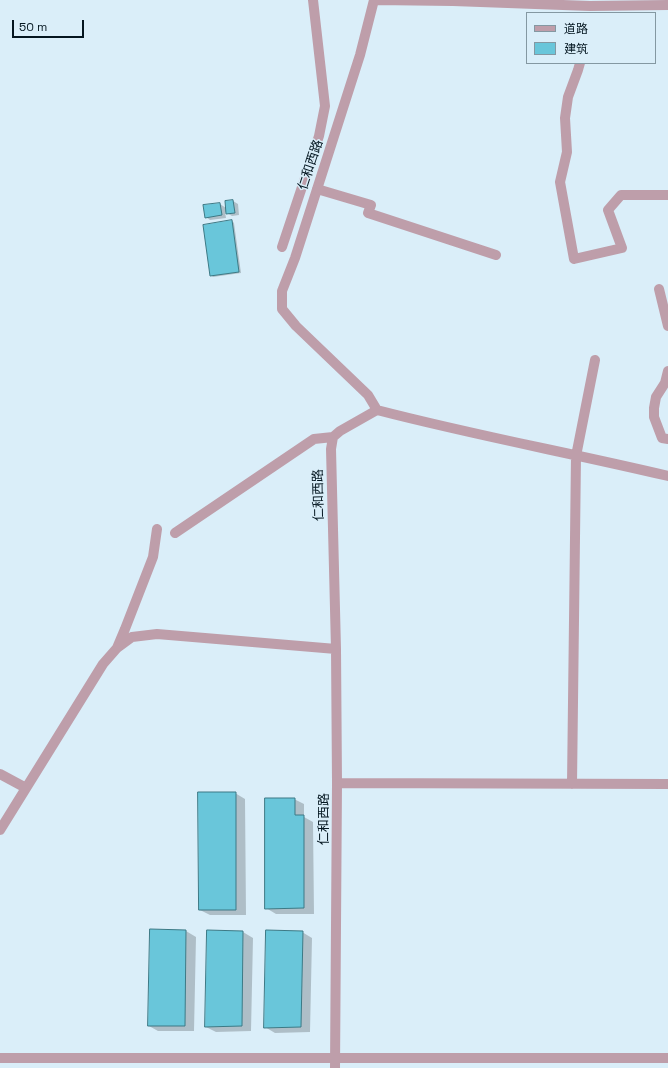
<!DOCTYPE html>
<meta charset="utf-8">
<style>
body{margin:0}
#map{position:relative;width:668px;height:1068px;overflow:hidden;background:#daeef9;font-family:"Space Grotesk","Noto Sans SC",sans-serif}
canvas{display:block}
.legend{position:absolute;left:526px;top:12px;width:130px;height:52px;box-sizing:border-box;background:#daeef9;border:1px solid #8498a2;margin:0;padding:5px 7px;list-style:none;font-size:12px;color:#041620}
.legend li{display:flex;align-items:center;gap:8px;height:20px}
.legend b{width:20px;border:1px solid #8498a2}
.scale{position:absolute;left:12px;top:20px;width:72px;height:18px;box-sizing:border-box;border:2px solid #041620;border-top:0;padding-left:5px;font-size:12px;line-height:14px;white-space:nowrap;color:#041620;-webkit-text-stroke:3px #daeef9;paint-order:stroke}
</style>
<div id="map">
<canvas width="668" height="1068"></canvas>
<ul class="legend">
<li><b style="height:5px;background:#be9eaa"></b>道路</li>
<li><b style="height:11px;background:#69c6da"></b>建筑</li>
</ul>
<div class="scale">50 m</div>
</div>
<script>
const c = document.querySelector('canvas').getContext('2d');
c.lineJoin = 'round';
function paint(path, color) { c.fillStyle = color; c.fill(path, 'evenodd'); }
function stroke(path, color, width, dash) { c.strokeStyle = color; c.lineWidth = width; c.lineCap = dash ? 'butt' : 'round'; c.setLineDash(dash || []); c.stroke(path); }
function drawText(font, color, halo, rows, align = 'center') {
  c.font = font + ' "Space Grotesk","Noto Sans SC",sans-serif'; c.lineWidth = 3; c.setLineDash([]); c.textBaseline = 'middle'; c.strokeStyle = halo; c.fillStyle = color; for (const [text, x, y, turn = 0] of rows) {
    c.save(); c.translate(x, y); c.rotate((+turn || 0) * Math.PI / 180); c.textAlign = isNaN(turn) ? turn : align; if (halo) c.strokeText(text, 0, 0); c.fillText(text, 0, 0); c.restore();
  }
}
paint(new Path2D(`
 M233 201 238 204 239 215 232 216 225 212 226 218 210 220 206 217 220 204 226 208Z
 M232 221 234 223 241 273 213 277 211 275Z
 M235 793 245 799 246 915H210L200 910Z
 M294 799 304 804V817L313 822 314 914H276L266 908Z
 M151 930 186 931 196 937 194 1031H158L149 1026Z
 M208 931 243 932 253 938 251 1031 216 1032 206 1027Z
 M302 932 312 938 310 1032 275 1033 265 1027Z`), '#0003');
const building = new Path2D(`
 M233 200 235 213 226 214 225 201Z
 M220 203 222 215 205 218 203 205Z
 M232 220 239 272 210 276 203 225Z
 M198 792H236V910H199Z
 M265 798H295V815H304V908L265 909Z
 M150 929 186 930 185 1026H148Z
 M207 930 243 931 242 1026 205 1027Z
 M266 930 303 931 301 1027 264 1028Z`);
paint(building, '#69c6da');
stroke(building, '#3c7985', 1);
stroke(new Path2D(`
 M376 0 453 1 590 6 668 5
 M580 63 578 70 568 97 565 118 567 152 560 182 574 259 622 248 608 210 621 195H668
 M317 189 371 205 368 213 496 255
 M282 247 319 136 325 106 313 0
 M659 289 668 326
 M668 371 665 383 656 397 654 408V417L662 438 668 439
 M377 410C473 435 571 453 668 476
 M175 533 314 439 333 437
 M117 648 125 629 153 557 157 529
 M0 774 26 788
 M337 783 668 784
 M572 784 576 456 595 360
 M0 830 103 664 117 648 132 637 157 634 336 649
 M0 1058H668
 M335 1068 337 783 336 649 331 449 333 437 340 431 377 410 368 395 296 326 282 309V291L295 258 360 55 374 0`), '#be9eaa', 10);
drawText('13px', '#041620', '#daeef9', [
 ["仁和西路",311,165,-72],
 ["仁和西路",319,495,-91],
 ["仁和西路",324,819,-90]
]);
</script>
